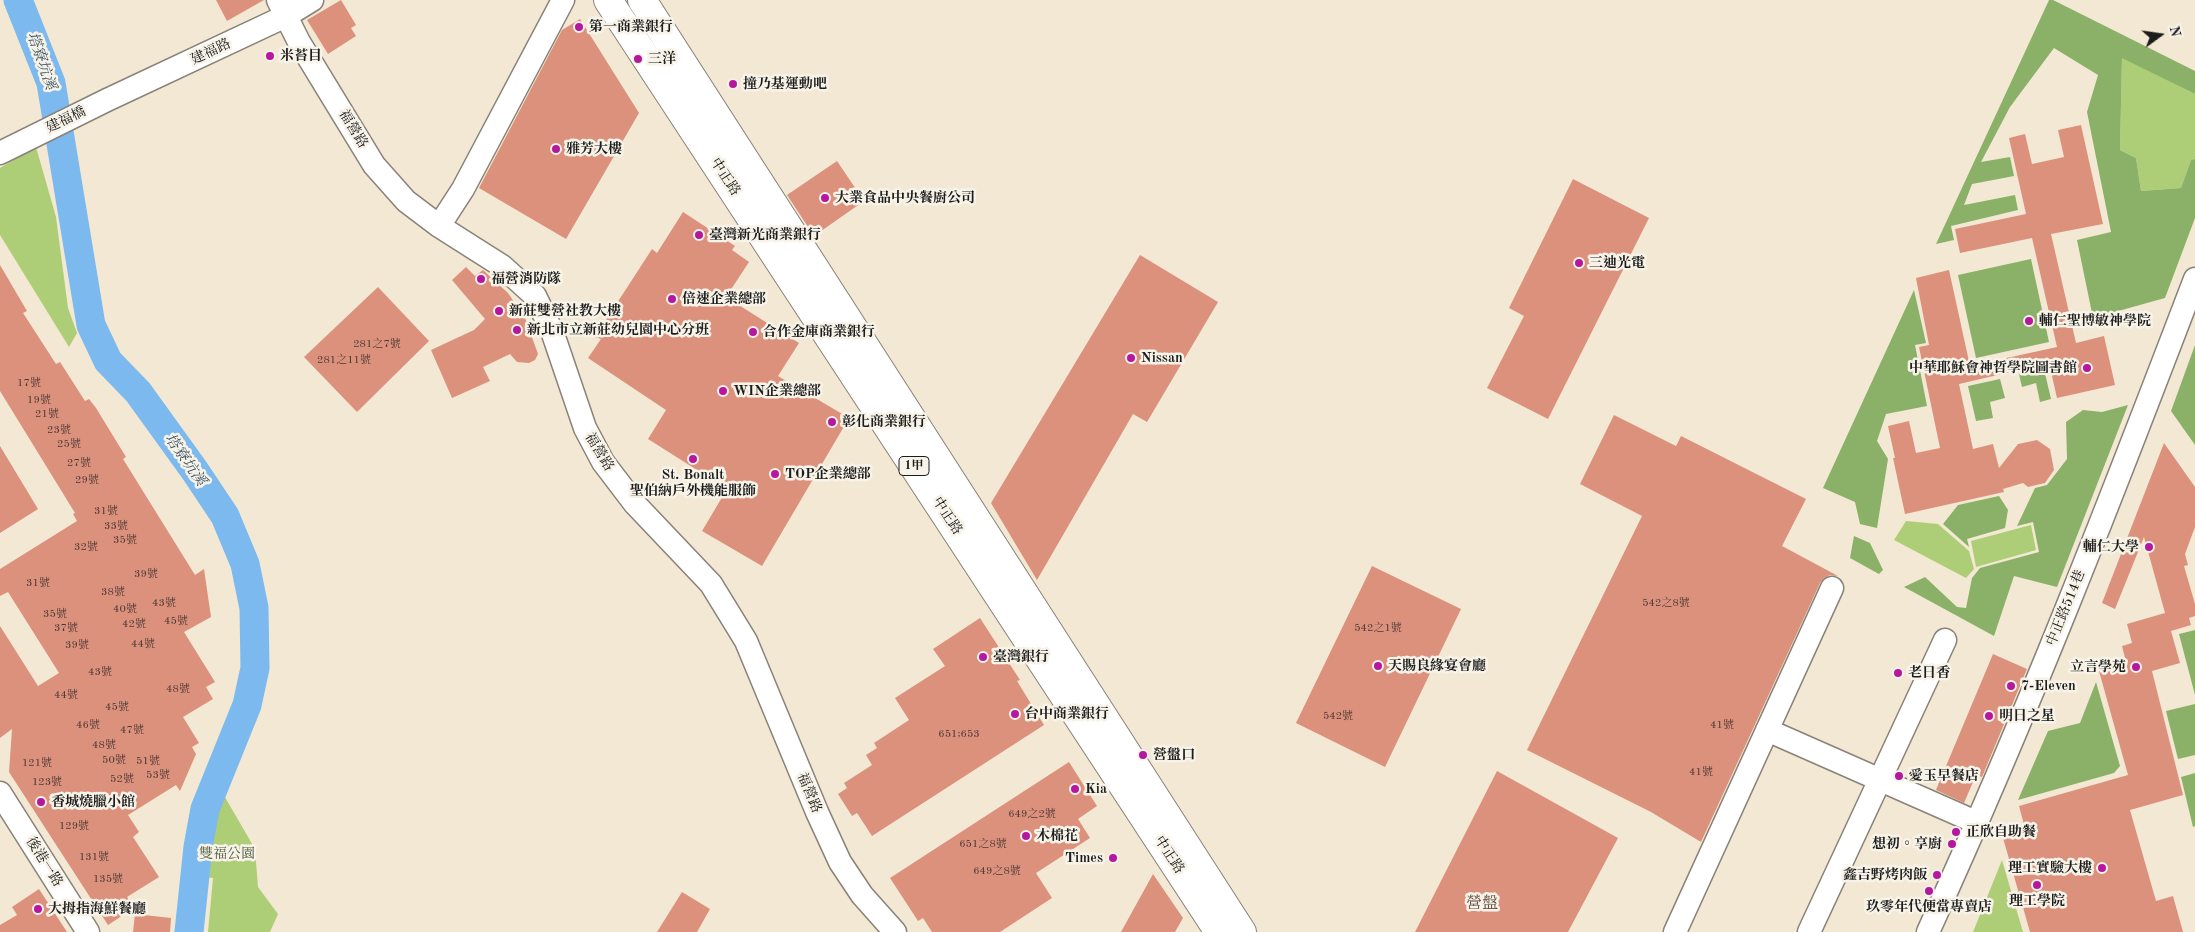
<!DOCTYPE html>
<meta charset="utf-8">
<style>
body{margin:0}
#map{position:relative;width:2195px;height:932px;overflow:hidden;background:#f3e8d3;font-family:"Old Standard TT",serif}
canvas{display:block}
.north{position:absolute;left:2135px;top:10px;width:50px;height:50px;-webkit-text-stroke:4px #f7f3e8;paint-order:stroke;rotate:76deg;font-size:14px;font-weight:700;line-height:20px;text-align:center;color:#1c1c1c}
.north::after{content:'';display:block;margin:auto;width:18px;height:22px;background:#1c1c1c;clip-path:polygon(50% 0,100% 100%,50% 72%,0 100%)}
</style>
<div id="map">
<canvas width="2195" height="932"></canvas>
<div class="north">N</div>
</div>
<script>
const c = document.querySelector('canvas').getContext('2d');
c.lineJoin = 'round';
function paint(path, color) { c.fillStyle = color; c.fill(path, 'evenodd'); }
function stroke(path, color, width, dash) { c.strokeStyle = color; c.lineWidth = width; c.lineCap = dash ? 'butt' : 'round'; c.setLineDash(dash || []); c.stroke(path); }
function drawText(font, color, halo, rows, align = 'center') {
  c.font = font + ' "Old Standard TT","Noto Serif TC",serif'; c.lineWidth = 5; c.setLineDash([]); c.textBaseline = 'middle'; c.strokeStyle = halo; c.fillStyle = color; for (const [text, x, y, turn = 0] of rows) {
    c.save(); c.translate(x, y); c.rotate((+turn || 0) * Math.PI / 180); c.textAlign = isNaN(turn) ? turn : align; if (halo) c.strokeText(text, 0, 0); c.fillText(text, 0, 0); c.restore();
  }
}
paint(new Path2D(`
 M2122 57 2195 94V159L2191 160 2181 188 2141 191 2136 158 2120 150Z
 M36 147 56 217 68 308 77 333 69 347 0 235V168Z
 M1906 521 1938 524 1969 551 1974 569 1966 578 1894 540Z
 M2031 525 2036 550 1976 567 1971 541Z
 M218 785 255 849 258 887 278 914 270 932H208L213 878 198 876C201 844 207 815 218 785Z
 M2002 860 2023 932H1973Z`), '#adce76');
paint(new Path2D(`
 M2049 0H2053L2195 71V94L2122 58 2120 150 2136 158 2141 191 2181 188 2191 160 2195 159V218L2165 298 2093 318 2077 240 2111 232 2087 112 2098 75 2054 48 2010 107 1981 162 2010 157 2014 176 1972 184 1964 205 2015 195 2018 210 1951 226 1954 240 1936 244Z
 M2031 259 2049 342 1976 358 1958 275Z
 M1914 290 1926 343 1915 345 1927 406 1886 414 1877 441 1888 459 1877 528 1860 524 1855 502 1823 488Z
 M2195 345V445L2171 411Z
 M2044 369 2051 399 2040 402 2036 383 2022 387 2019 374Z
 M2000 379 2005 398 1990 402 1993 418 1976 421 1968 386Z
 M2128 405 2057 587 2014 576 1994 636 1904 587 1925 577 1957 607 1966 608 1972 578 1980 568 2039 552 2033 522 2017 526 2035 488 2047 485 2067 459 2066 422 2083 410 2102 412Z
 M1999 496 2008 510 2005 528 1967 539 1969 547 1943 524 1958 505Z
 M1854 536 1870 543 1883 570 1879 574 1850 558Z
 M2195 630V695L2179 634Z
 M2096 682 2120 766 2114 773 2018 800 2048 731 2080 723Z
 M2195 704V755L2178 759 2166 711Z
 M2195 773V826L2193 827 2181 777Z`), '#8ab167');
stroke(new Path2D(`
 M18 0 51 83 91 325 108 361 138 392 195 471 225 516 245 564 254 608 255 668 247 705 205 809 198 847 189 932`), '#7bb9ee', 29);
paint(new Path2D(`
 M216 0H264L227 21Z
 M341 0 356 25 351 28 356 36 328 54 307 20Z
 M580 19 639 113 566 239 479 188 562 30Z
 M2081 125 2103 224 2051 234 2076 343 2104 336 2115 385 2057 398 2049 363 1959 384 1973 449 1993 444 1999 468 2018 444 2037 440 2050 449 2054 470 2045 483 2028 487 2023 483 2003 489 2004 492 1905 514 1893 458H1895L1888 426 1909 421 1916 453 1940 448 1919 347 1929 345 1916 278 1949 270 1970 366 2057 347 2032 238 1960 253 1955 229 2026 214 2009 138 2025 134 2032 164 2064 157 2058 130Z
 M837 161 864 201 814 236 787 195Z
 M1573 179 1649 218 1548 419 1487 388 1524 316 1509 308Z
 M683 212 735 246 732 250 749 262 726 297 799 343 778 376 849 418 762 566 702 531 727 489 648 439 666 410 588 358 601 339 595 337 652 249 657 253Z
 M1140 255 1218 302 1147 422 1133 414 1037 580 991 503Z
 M0 265 27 311 23 313 56 364 60 362 85 401 89 399 96 408 126 457 123 459 195 575 204 569 211 617 184 632 215 682 206 687 213 699 183 717 199 743 192 747 196 754 180 791 176 785 128 815 139 832 133 837 159 877 127 897 134 908 108 925 9 772 12 729 0 738V626L38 686 59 673 8 592 0 596V569L77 521 73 514 75 513 0 391Z
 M466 267 475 276 483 270 508 293 525 318 538 354 535 360 529 363 517 362 510 354 483 367 490 381 452 398 431 350 474 330 485 319 452 280Z
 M378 287 429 341 357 412 304 357Z
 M1614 415 1676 446 1681 436 1806 499 1782 546 1838 576 1830 575 1824 578 1820 583 1701 842 1651 812 1527 750 1642 516 1580 484Z
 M2164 443 2195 487V527L2185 554 2188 565 2184 566 2195 604V616L2189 618 2191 625 2171 631 2180 663 2152 671 2183 795 2130 810 2156 901 2173 896 2183 932H2030L2003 838 2026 832 2019 806 2128 775 2099 671 2106 669 2104 664 2125 658 2122 646 2132 643 2127 624 2165 613 2144 537 2115 609 2102 603Z
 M0 446 38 509 0 533Z
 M1372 566 1461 609 1385 767 1296 723Z
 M980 618 1020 680 1017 681 1044 725 872 836 857 813 852 816 838 794 847 788 844 783 872 765 866 755 877 748 874 743 909 720 895 698 945 666 933 649Z
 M1993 654 2027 669 1982 777 1976 775 1964 803 1936 790Z
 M1069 762 1097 806 1078 819 1090 838 1036 873 1052 898 1000 932H932L923 918 918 921 890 878Z
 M1497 771 1618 838 1568 932H1415Z
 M1153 874 1183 918 1175 932H1121Z
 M39 889 67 932H0V925L17 915 12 907Z
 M682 892 710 909 697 932H657Z
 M135 914 171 918 170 932H133Z`), '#dc917d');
const minor = new Path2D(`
 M278 0 299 42 374 165 406 201 439 226 502 266 535 296 552 331 585 428 603 462 635 504 711 584 746 641 817 812 840 862 862 895 895 932
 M0 153 107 100 286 16 312 0
 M439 226 463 189 563 0
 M1767 730 1978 823
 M0 793 88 932
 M1675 932 1832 588
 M1809 932 1945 640
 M1928 932C2026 718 2111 499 2195 279`);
const major = new Path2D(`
 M608 0 1219 932
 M642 0 1242 932`);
stroke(minor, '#888278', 25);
stroke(major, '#888278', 30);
stroke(minor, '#fff', 22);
stroke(major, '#fff', 28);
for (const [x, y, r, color] of [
 [579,27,5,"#b5179e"],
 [270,56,5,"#b5179e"],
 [638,59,5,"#b5179e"],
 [733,84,5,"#b5179e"],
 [556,149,5,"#b5179e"],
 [825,198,5,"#b5179e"],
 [699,235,5,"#b5179e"],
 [1579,263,5,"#b5179e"],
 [481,279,5,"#b5179e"],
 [672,299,5,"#b5179e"],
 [499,311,5,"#b5179e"],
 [2029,321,5,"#b5179e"],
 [517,330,5,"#b5179e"],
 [753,332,5,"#b5179e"],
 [1131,358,5,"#b5179e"],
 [2087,368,5,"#b5179e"],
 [723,391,5,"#b5179e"],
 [832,422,5,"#b5179e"],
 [693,459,5,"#b5179e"],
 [775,474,5,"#b5179e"],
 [2149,547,5,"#b5179e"],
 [983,657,5,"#b5179e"],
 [1378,666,5,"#b5179e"],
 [2136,667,5,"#b5179e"],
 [1898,673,5,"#b5179e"],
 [2011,686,5,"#b5179e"],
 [1015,714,5,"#b5179e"],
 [1989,716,5,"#b5179e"],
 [1143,755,5,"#b5179e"],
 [1899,776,5,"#b5179e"],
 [1075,789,5,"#b5179e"],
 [41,802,5,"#b5179e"],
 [1956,832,5,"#b5179e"],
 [1026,836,5,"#b5179e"],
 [1952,844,5,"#b5179e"],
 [1113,858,5,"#b5179e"],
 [2102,868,5,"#b5179e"],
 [1937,875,5,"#b5179e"],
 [2037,885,5,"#b5179e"],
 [1929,891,5,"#b5179e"],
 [38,909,5,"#b5179e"]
]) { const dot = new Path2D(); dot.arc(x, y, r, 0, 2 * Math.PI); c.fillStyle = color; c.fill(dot); stroke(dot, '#f7f3e8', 2); }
drawText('11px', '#4c3934', null, [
 ["281之7號",377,344],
 ["281之11號",344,360],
 ["17號",29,383],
 ["19號",39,400],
 ["21號",47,414],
 ["23號",59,430],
 ["25號",69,444],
 ["27號",79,463],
 ["29號",87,480],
 ["31號",106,511],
 ["33號",116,526],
 ["35號",125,540],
 ["32號",86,547],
 ["39號",146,574],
 ["31號",38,583],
 ["38號",113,592],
 ["43號",164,603],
 ["542之8號",1666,603],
 ["40號",125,609],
 ["35號",55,614],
 ["45號",176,621],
 ["42號",134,624],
 ["37號",66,628],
 ["542之1號",1378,628],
 ["44號",143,644],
 ["39號",77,645],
 ["43號",100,672],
 ["48號",178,689],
 ["44號",66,695],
 ["45號",117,707],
 ["542號",1338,716],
 ["46號",88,725],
 ["41號",1722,725],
 ["47號",132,730],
 ["651;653",959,734],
 ["48號",104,745],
 ["50號",114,760],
 ["51號",148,761],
 ["121號",37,763],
 ["41號",1701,772],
 ["53號",158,775],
 ["52號",122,779],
 ["123號",47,782],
 ["649之2號",1032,814],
 ["129號",74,826],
 ["651之8號",983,844],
 ["131號",94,857],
 ["649之8號",997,871],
 ["135號",108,879]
]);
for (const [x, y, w] of [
 [914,466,30]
]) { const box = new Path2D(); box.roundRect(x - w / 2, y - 9.5, w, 19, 4); c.fillStyle = '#f7f3e8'; c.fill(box); stroke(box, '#1c1c1c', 1); }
drawText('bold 12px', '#1c1c1c', null, [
 ["1甲",914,466]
]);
drawText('bold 14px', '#1c1c1c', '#f7f3e8', [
 ["第一商業銀行",589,27],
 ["米苔目",280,56],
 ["三洋",648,59],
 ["撞乃基運動吧",743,84],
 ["雅芳大樓",566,149],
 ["大業食品中央餐廚公司",835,198],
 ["臺灣新光商業銀行",709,235],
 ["三迪光電",1589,263],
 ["福營消防隊",491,279],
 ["倍速企業總部",682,299],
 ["新莊雙營社教大樓",509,311],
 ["輔仁聖博敏神學院",2039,321],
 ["新北市立新莊幼兒園中心分班",527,330],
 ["合作金庫商業銀行",763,332],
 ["Nissan",1141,358],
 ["中華耶穌會神哲學院圖書館",2077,368,"right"],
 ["WIN企業總部",733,391],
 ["彰化商業銀行",842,422],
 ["TOP企業總部",785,474],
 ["St. Bonalt",693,475,"center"],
 ["聖伯納戶外機能服飾",693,491,"center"],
 ["輔仁大學",2139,547,"right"],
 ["臺灣銀行",993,657],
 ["天賜良緣宴會廳",1388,666],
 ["立言學苑",2126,667,"right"],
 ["老日香",1908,673],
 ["7-Eleven",2021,686],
 ["台中商業銀行",1025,714],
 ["明日之星",1999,716],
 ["營盤口",1153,755],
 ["愛玉早餐店",1909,776],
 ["Kia",1085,789],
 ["香城燒臘小館",51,802],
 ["正欣自助餐",1966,832],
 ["木棉花",1036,836],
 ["想初。享廚",1942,844,"right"],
 ["Times",1103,858,"right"],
 ["理工實驗大樓",2092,868,"right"],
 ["鑫吉野烤肉飯",1927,875,"right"],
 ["理工學院",2037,901,"center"],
 ["玖零年代便當專賣店",1929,907,"center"],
 ["大拇指海鮮餐廳",48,909]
], 'left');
drawText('14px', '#1c1c1c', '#f7f3e8', [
 ["建福路",211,52,-25],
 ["建福橋",66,120,-26],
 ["福營路",353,129,59],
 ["中正路",725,177,57],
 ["福營路",599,452,59],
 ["中正路",947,516,57],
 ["中正路514巷",2066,608,-68],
 ["福營路",809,793,67],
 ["中正路",1169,855,57],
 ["後港一路",44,862,58]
]);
drawText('14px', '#4f5a3c', '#f7f3e8', [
 ["雙福公園",227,854]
]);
drawText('italic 15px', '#3d5366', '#f7f3e8', [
 ["塔寮坑溪",41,61,71],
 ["塔寮坑溪",185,460,55]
]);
drawText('16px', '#5f453e', '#f7f3e8', [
 ["營盤",1482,904]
]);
</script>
